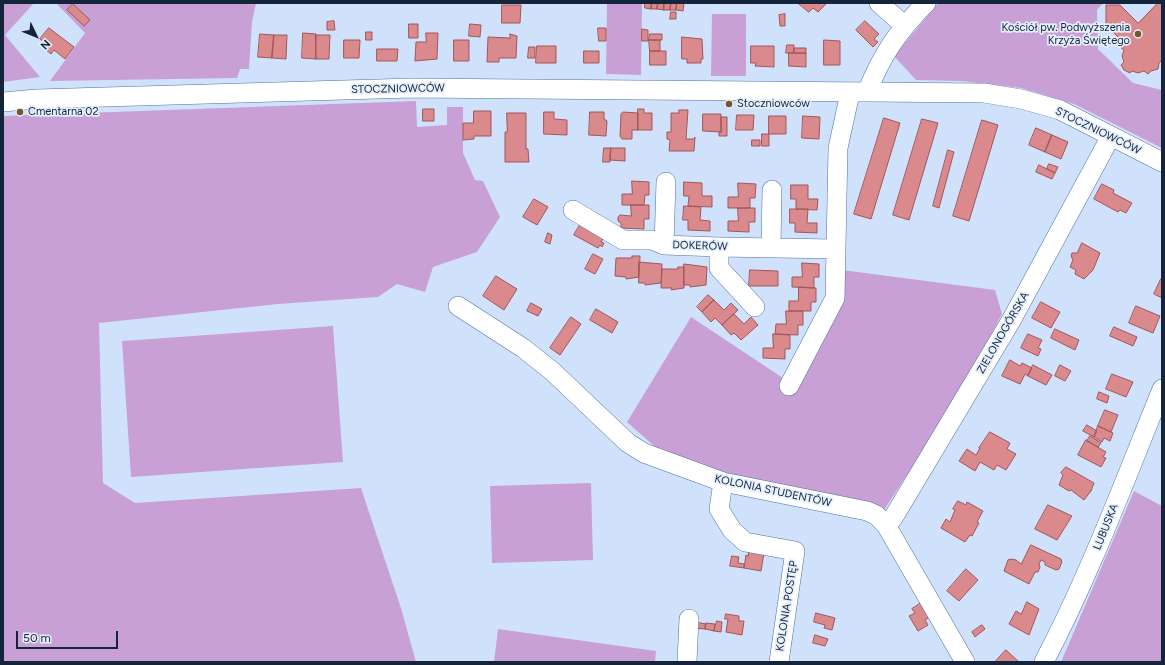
<!DOCTYPE html>
<meta charset="utf-8">
<style>
body{margin:0}
#map{position:relative;width:1165px;height:665px;overflow:hidden;background:#d0e2fb;font-family:Figtree,sans-serif}
canvas{display:block}
.frame{position:absolute;inset:0;border:4px solid #13243b;pointer-events:none}
.north{position:absolute;left:16px;top:16px;width:40px;height:40px;-webkit-text-stroke:3px #e5eefb;paint-order:stroke;rotate:133deg;font-size:11px;font-weight:700;line-height:16px;text-align:center;color:#13243b}
.north::after{content:'';display:block;margin:auto;width:14px;height:18px;background:#13243b;clip-path:polygon(50% 0,100% 100%,50% 72%,0 100%)}
.scale{position:absolute;left:16px;top:631px;width:102px;height:18px;box-sizing:border-box;border:2px solid #13243b;border-top:0;padding-left:5px;font-size:12px;line-height:14px;white-space:nowrap;color:#13243b;-webkit-text-stroke:3px #e5eefb;paint-order:stroke}
</style>
<div id="map">
<canvas width="1165" height="665"></canvas>
<div class="frame"></div>
<div class="north">N</div>
<div class="scale">50 m</div>
</div>
<script>
const c = document.querySelector('canvas').getContext('2d');
c.lineJoin = 'round';
function paint(path, color) { c.fillStyle = color; c.fill(path, 'evenodd'); }
function stroke(path, color, width, dash) { c.strokeStyle = color; c.lineWidth = width; c.lineCap = dash ? 'butt' : 'round'; c.setLineDash(dash || []); c.stroke(path); }
function drawText(font, color, halo, rows, align = 'center') {
  c.font = font + ' Figtree,sans-serif'; c.lineWidth = 3.5; c.setLineDash([]); c.textBaseline = 'middle'; c.strokeStyle = halo; c.fillStyle = color; for (const [text, x, y, turn = 0] of rows) {
    c.save(); c.translate(x, y); c.rotate((+turn || 0) * Math.PI / 180); c.textAlign = isNaN(turn) ? turn : align; if (halo) c.strokeText(text, 0, 0); c.fillText(text, 0, 0); c.restore();
  }
}
paint(new Path2D(`
 M3 3H34L5 35 40 77 3 82Z
 M56 3H256L252 22 249 69H240L237 78 50 81 85 33Z
 M607 3H642L641 75 606 74Z
 M938 3H1103L1097 10 1098 49 1133 83 1162 90V148L1074 104 1021 88 961 81 916 80 894 56Z
 M712 14H746V76H711Z
 M416 101 417 127 447 125V107H463V153L475 180 483 181 500 217 477 252 433 267 425 292 397 284 378 297 278 304 99 323 103 483 135 503 361 488 401 608 416 662H3V116Z
 M842 270 995 290 1002 314 961 392 882 513 842 496 703 474 670 460 627 422 691 317 786 380Z
 M333 326 343 462 131 477 122 341Z
 M591 483 593 560 492 563 490 486Z
 M1134 491 1162 506V662H1061Z
 M498 629 656 651 655 662H494Z`), '#c8a0d6');
const building = new Path2D(`
 M645 3H652L651 9 645 8Z
 M652 3H658L657 9H651Z
 M658 3H664V10L657 9Z
 M664 3H671L670 10H664Z
 M671 3H677L676 10H670Z
 M677 3H684L683 11 676 10Z
 M798 3H827L818 12 813 8 809 12Z
 M1158 3H1162V60L1159 63 1158 69 1151 71 1148 74 1144 71 1138 73 1132 71 1130 73 1124 70 1121 65 1124 62 1122 56 1124 50 1120 47 1124 43 1106 25V5H1120L1138 23Z
 M73 4 90 20 84 26 67 10Z
 M502 5H521L520 23H502Z
 M671 12H676V19H670Z
 M785 14V26H780L779 15Z
 M334 21 335 30H327V22Z
 M865 21 879 34 874 39 878 42 873 47 856 30Z
 M409 24H418V38H409Z
 M470 24 481 25 480 37 469 36Z
 M49 28 74 47 65 59 54 50 51 54 45 49 48 45 40 39Z
 M598 28H606V41H599Z
 M642 29 648 30V41H642Z
 M366 32H372V40H366Z
 M303 33 316 34V59L302 58Z
 M426 33H438L437 59 415 61 416 42H426Z
 M260 34 274 35 272 58 258 57Z
 M510 34 517 36 516 58H499V62H487L488 37 510 38Z
 M650 34H662V40H649Z
 M274 35H287L286 59 272 58Z
 M316 35H330L329 59H316Z
 M682 37 702 39 703 59H701V63H687V59H682Z
 M344 40H360L359 58H344Z
 M454 40H469V61H454Z
 M649 40H660V51H650Z
 M824 40 840 41V65H824Z
 M787 45H794V53H786Z
 M537 46H556V63H536Z
 M751 46H774V67L755 66 756 63H751Z
 M529 47H535V58H528Z
 M794 48H806V53H794Z
 M377 49H398L397 61H377Z
 M584 51H599V63H584Z
 M650 51H666V65H650Z
 M789 53H806V67L789 66Z
 M423 109H434V121H423Z
 M638 109H644V113H652V130H638Z
 M679 110H688L686 139H694L695 137 694 151H669L670 140 667 139V132H671V113H679Z
 M474 111H491V136H474V139L463 140V123H473Z
 M544 112H554V119L567 120V135L544 134Z
 M590 112H604V119L607 121 606 136 589 135Z
 M623 112 638 113V130H632V139H622L620 136 621 114Z
 M507 113H526V149H528L529 162H505V132H507Z
 M703 114H721V132L703 131Z
 M737 115H754L753 130H736Z
 M769 116H786V134H769Z
 M803 116 820 117 819 139 802 138Z
 M721 117H727V136H719V132H721Z
 M884 118 900 123 871 219 854 214Z
 M922 119 938 123 909 220 893 215Z
 M982 120 998 125 969 221 953 216Z
 M1036 128 1052 135 1045 152 1029 145Z
 M762 134H769V146H762Z
 M1052 135 1068 142 1061 159 1045 152Z
 M752 140H760V146H752Z
 M604 148H611L610 162H603Z
 M611 148H625V161L610 160Z
 M948 150 954 152 939 208 933 206Z
 M1049 164 1058 167 1055 173 1047 169Z
 M1039 165 1055 173 1052 179 1036 172Z
 M632 181 649 182V195H645L644 205H622V194H632Z
 M684 182 702 183V196H712V207L688 206 689 196H684Z
 M738 183 756 184 755 198H750V208H728V197H738Z
 M1102 184 1114 190 1113 193 1132 203 1126 213 1120 210 1118 212 1094 199Z
 M791 185H808V199H818L817 210 796 209V199H791Z
 M534 199 548 207 537 225 523 217Z
 M631 205H649V219H644V229L621 228V223L618 221V217L620 215 631 216Z
 M684 206 701 207 700 220 710 221V231L688 230V220H683Z
 M738 208H755V222H749V232L728 231V221H738Z
 M790 209H808L807 223H817V233L795 232V223H790Z
 M580 225 604 237 601 242 604 243 602 247 600 245 598 248 574 235Z
 M548 233 552 235 550 244 545 242Z
 M1082 243 1100 253 1093 270 1084 279 1075 274 1076 270 1070 267 1073 260 1071 256 1072 253H1077Z
 M593 254 603 259 595 274 585 269Z
 M632 256H640L639 277 626 279V277L615 276 616 258H632Z
 M639 262 662 264 661 283 645 285V283H639Z
 M802 263 819 264V277H814V288L792 287V277H802Z
 M684 264 707 267 706 285 690 287V285H684Z
 M678 267H684V288L671 290 672 288H661L662 269H678Z
 M750 270 778 271V286H749Z
 M496 276 517 289 504 310 483 296Z
 M1161 279H1162V298L1154 294Z
 M799 287 816 288V302H811V311H789V301H798Z
 M708 295 714 300 702 312 697 307Z
 M714 300 724 310 731 303 738 310 722 325 715 318 711 322 702 312Z
 M1041 302 1060 312 1051 328 1032 318Z
 M531 303 542 309 538 316 527 311Z
 M1136 306 1160 316 1153 333 1129 323Z
 M596 309 618 322 612 333 590 320Z
 M786 311H803V325H798V335L775 334 776 324H786Z
 M734 314 744 324 751 317 758 325 741 340 734 333 731 335 722 325Z
 M571 317 581 324 560 355 550 348Z
 M1114 327 1137 337 1133 346 1110 336Z
 M1055 329 1079 340 1075 350 1051 338Z
 M773 334 790 335V349H785V359L763 358V348H773Z
 M1028 334 1042 340 1038 348 1041 349 1038 356 1021 348Z
 M1010 360 1020 366 1022 363 1032 368 1028 376 1025 374 1020 384 1002 376Z
 M1033 365 1052 375 1046 385 1028 376Z
 M1060 365 1071 371 1065 381 1055 376Z
 M1112 374 1133 382 1126 397 1106 389Z
 M1099 392 1109 396 1107 403 1097 399Z
 M1105 410 1118 415 1111 432 1098 426Z
 M1087 425 1097 431 1094 437 1083 431Z
 M1098 426 1113 433 1110 441 1104 438 1102 442 1094 437Z
 M990 432 1010 443 1007 449 1016 454 1006 470 997 465 994 470 980 462 975 471 959 461 967 449 976 455 980 448H979Z
 M1090 436 1101 443 1098 447 1087 441Z
 M1086 440 1106 452 1103 457 1106 458 1101 467 1078 455Z
 M1066 467 1094 483 1091 491 1084 500 1071 490 1069 491 1059 485 1063 475 1061 473Z
 M958 501 966 505 967 502 983 511 977 522 979 523 972 536 970 535 965 542 941 528 946 519 950 522 955 510 953 509Z
 M1048 505 1072 516 1057 540 1035 529Z
 M1031 545 1061 559 1062 562 1059 569 1056 570 1045 565V562L1041 560 1039 564 1040 567 1038 572H1035L1029 584 1004 571 1008 560 1010 559 1016 560 1021 564Z
 M749 551 764 553 761 571 744 568 746 555 748 556Z
 M732 556 739 557 738 563 744 564V568L730 566Z
 M966 569 978 580 959 601 947 591Z
 M1027 602 1039 609 1029 635 1009 624 1016 611 1021 614Z
 M921 603 930 617 925 620 928 625 918 631 909 616 915 613 912 609Z
 M816 613 835 618 832 630 824 628 825 625 814 622Z
 M726 614 739 616V621H744L742 635 726 632 728 619H725Z
 M717 621 722 622 721 632 714 631Z
 M695 622 706 624 705 629 694 628Z
 M706 623 715 624 714 631 705 629Z
 M982 625 985 629 975 637 972 632Z
 M815 635 828 639 825 646 813 643Z
 M1006 650 1019 662H995Z`);
paint(building, '#da898d');
stroke(building, '#a0565a', 1);
const minor = new Path2D(`
 M879 3 904 25
 M867 92C882 55 897 32 926 3
 M3 102 37 99 412 88 984 93 1021 99 1060 110 1162 162
 M573 210 623 240H652L664 245 719 247 835 249
 M664 245 666 182
 M719 247V268L755 307
 M771 247 772 190
 M458 306 523 348 552 371 628 443 644 453 723 482 867 511 876 515 886 525 965 662
 M789 386 835 298 838 148 850 93
 M723 482 719 509 732 530 745 542 795 551 779 662
 M886 525 893 518 1012 319 1111 136
 M687 662 689 619
 M1044 662C1090 574 1125 480 1162 389`);
stroke(minor, '#4a71a8', 20);
stroke(minor, '#fff', 19);
for (const [x, y, r, color] of [
 [1138,34,4,"#74582b"],
 [729,104,4,"#74582b"],
 [20,112,4,"#74582b"]
]) { const dot = new Path2D(); dot.arc(x, y, r, 0, 2 * Math.PI); c.fillStyle = color; c.fill(dot); stroke(dot, '#e5eefb', 1.5); }
drawText('11px', '#13243b', '#e5eefb', [
 ["Kościół pw. Podwyższenia",1130,28,"right"],
 ["Krzyża Świętego",1130,41,"right"],
 ["Stoczniowców",737,104],
 ["Cmentarna 02",28,112]
], 'left');
drawText('11px', '#13243b', '#e5eefb', [
 ["STOCZNIOWCÓW",398,89,-1],
 ["STOCZNIOWCÓW",1098,131,26],
 ["DOKERÓW",700,246,2],
 ["ZIELONOGÓRSKA",1003,333,-60],
 ["KOLONIA STUDENTÓW",773,491,12],
 ["LUBUSKA",1106,527,-68],
 ["KOLONIA POSTĘP",787,606,-81]
]);
</script>
